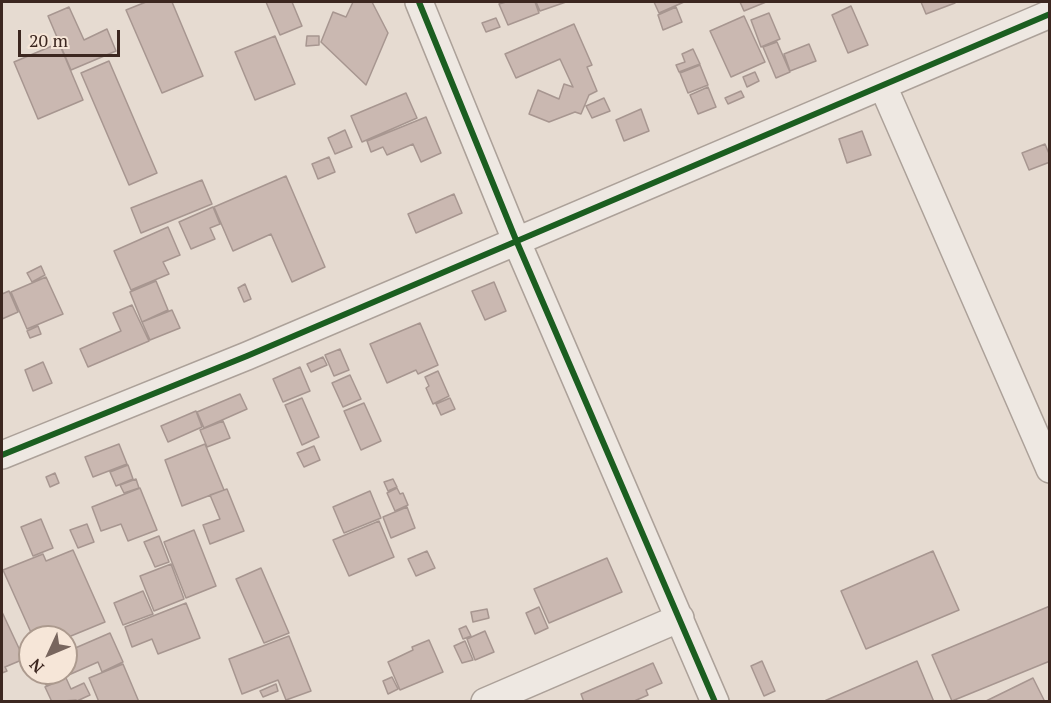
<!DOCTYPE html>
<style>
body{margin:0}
#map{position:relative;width:1051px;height:703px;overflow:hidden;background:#e6dbd1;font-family:"PT Serif",serif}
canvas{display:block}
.frame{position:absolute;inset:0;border:3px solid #3c2720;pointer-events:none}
.north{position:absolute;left:18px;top:625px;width:60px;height:60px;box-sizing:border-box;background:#f6e6d8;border:2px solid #ac9a8e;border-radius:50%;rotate:226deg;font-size:16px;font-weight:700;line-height:24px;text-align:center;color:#3c2720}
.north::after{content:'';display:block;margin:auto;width:21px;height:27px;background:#78665e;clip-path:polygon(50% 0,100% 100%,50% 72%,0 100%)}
.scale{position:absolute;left:18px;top:30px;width:102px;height:27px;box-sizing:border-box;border:3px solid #3c2720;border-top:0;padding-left:8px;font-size:18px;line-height:21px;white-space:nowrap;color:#3c2720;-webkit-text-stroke:4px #f6e6d8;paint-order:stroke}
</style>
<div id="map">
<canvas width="1051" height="703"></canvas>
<div class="frame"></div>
<div class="north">N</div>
<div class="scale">20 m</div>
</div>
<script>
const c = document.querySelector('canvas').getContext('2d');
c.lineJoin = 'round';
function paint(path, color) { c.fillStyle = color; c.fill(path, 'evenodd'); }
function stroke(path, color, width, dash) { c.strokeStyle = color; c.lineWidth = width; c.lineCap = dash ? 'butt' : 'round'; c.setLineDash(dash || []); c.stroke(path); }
const building = new Path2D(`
 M146 2H172L203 76 162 93 126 10Z
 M266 2H292L302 26 280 35Z
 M353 2H372L388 33 366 85 321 42 333 12 346 17Z
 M506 2H535L539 13 508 25 499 4Z
 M536 2H566L540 11Z
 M654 2H684L659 13Z
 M740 2H766L744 11Z
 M921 2H954L955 3 926 14Z
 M851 6 868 45 848 53 832 15Z
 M69 7 84 40 107 29 116 51 71 70 48 16Z
 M676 7 682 22 663 30 658 15Z
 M769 13 780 39 761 47 751 20Z
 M744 16 765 62 731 77 710 31Z
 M496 18 500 27 486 32 482 23Z
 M574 24 592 65 587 67 597 91 589 95 581 114 575 112 549 122 529 114 538 90 559 99 564 84 573 87 560 59 516 78 505 54Z
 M275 36 295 84 255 100 235 52Z
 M307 36H319V45L306 46Z
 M777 42 790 72 776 78 763 47Z
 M59 43 83 100 38 119 14 62Z
 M809 44 816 61 790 71 784 54Z
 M693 49 700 64 679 72 676 65 685 62 682 54Z
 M109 61 157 173 129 185 81 73Z
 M700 65 708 85 688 93 680 73Z
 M755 72 759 81 747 87 743 77Z
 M708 87 716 107 698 114 690 95Z
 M741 91 744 97 728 104 725 98Z
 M406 93 417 118 362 142 351 116Z
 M604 98 610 111 592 118 586 106Z
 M641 109 649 131 624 141 616 120Z
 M426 117 441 153 421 162 413 144 387 155 383 147 371 152 367 141Z
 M345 130 352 147 335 154 328 138Z
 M862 131 871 155 847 163 839 139Z
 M1045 144 1050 156V162L1029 170 1022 153Z
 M329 157 335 172 318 179 312 164Z
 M286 176 325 267 292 282 271 234 233 251 214 207Z
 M202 180 212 204 141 233 131 208Z
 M454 194 462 213 416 233 408 214Z
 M213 207 220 224 210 228 215 239 191 249 179 222Z
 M168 227 180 255 163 262 169 274 131 290 114 251Z
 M41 266 45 275 32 282 27 273Z
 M46 277 63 314 27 329 11 292Z
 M156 281 168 310 142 322 130 292Z
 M494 282 506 311 485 320 472 291Z
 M245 284 251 299 244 302 238 288Z
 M9 291 18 312 2 319V294Z
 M132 305 149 341 88 367 80 349 121 331 113 313Z
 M172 310 180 328 150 340 142 322Z
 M420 323 438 365 418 374 416 370 387 383 370 344Z
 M38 326 41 334 30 338 27 331Z
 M340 349 349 370 334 376 325 355Z
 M323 357 327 365 311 372 307 364Z
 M43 362 52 383 33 391 25 370Z
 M300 367 310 391 283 402 273 379Z
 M438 371 449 396 433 404 426 388 429 386 425 377Z
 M350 375 361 399 343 407 332 383Z
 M240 394 247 409 204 428 197 412Z
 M302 398 319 437 302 445 285 405Z
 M450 398 455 409 441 415 436 404Z
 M364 403 381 441 361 450 344 411Z
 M196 411 202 427 168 442 161 426Z
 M223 421 230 438 207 447 200 430Z
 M119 444 127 464 93 477 85 457Z
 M205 444 224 490 182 506 165 460Z
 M314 446 320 460 304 467 297 453Z
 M128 465 133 479 116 486 110 472Z
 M55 473 59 483 50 487 46 477Z
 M136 479 139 488 124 493 120 485Z
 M393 479 397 487 388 491 384 482Z
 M140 488 157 530 128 541 121 524 101 531 92 507Z
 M397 488 400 494 403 493 408 505 395 511 387 493Z
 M227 489 244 531 210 544 203 525 220 519 210 495Z
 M370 491 381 518 344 533 333 507Z
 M407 507 415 528 391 538 383 517Z
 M41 519 53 548 33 556 21 527Z
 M379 521 394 557 349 576 333 540Z
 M87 524 94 542 78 548 70 530Z
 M194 530 216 586 186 598 164 542Z
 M159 536 169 562 155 567 144 542Z
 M73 550 105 622 66 638 33 637 3 570 43 554 46 561Z
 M427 551 435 568 416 576 408 559Z
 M933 551 959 610 866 649 841 591Z
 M607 558 622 592 549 623 534 589Z
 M171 564 184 599 154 611 140 576Z
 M261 568 289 633 264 643 236 579Z
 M143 591 153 614 123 625 114 603Z
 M186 603 200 638 158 654 152 639 132 647 125 627Z
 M1050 606V661L952 701 932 655Z
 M539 607 548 628 535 634 526 613Z
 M487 609 489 618 473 622 471 612Z
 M2 612 24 659 5 667 7 671 2 673Z
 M466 626 471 636 463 639 459 629Z
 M485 631 494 652 475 660 467 639Z
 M110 633 123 662 102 672 98 662 46 685 40 673H66V652Z
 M289 636 311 691 286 700 278 680 242 694 229 659Z
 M429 640 443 672 400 690 388 662 413 650 412 647Z
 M465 641 473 660 462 663 454 646Z
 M762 661 775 691 764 696 751 666Z
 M917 661 934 702H822Z
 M653 663 662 683 646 690 648 695 632 702H584L581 694Z
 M123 664 139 702H99L89 678Z
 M392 677 398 689 388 694 383 681Z
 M66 678 71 689 84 683 90 695 77 701 76 700 52 702 45 687Z
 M1033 678 1045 702H984Z
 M276 684 278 691 263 697 260 691Z`);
paint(building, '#cab8b1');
stroke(building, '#a79690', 1.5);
const street = new Path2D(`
 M419 2 516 240 715 702
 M883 86 1050 469
 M2 455 247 356 1050 14
 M485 702 680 618`);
stroke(street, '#aca199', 30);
stroke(street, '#eee8e2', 27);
stroke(new Path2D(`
 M419 2 516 240 715 702
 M2 455 247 356 1050 14`), '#1b5e20', 6);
</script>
